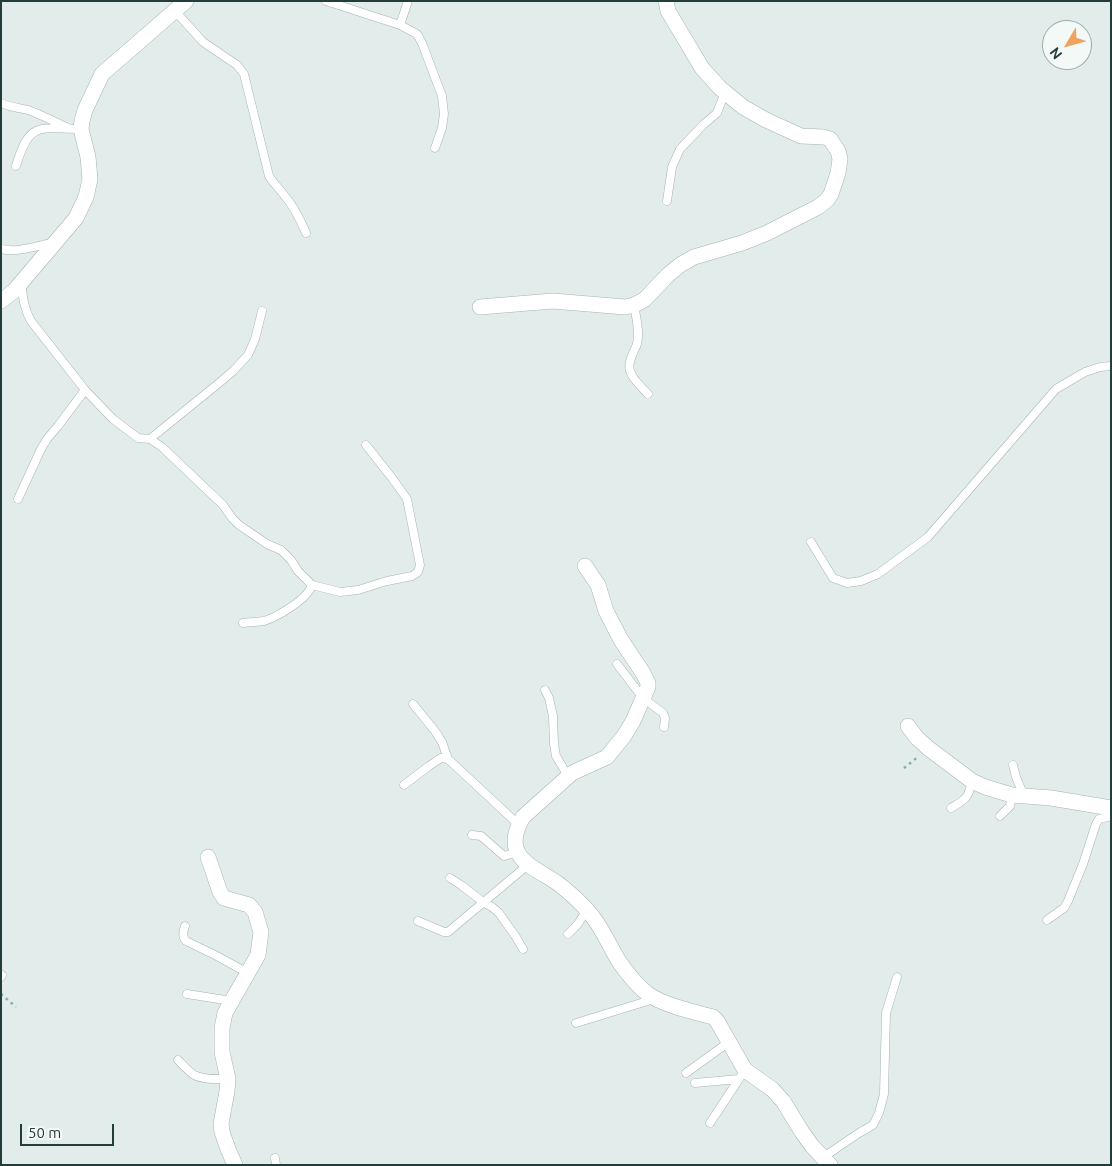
<!DOCTYPE html>
<style>
body{margin:0}
#map{position:relative;width:1112px;height:1166px;overflow:hidden;background:#e2ecea;font-family:Ubuntu,sans-serif}
canvas{display:block}
.frame{position:absolute;inset:0;border:2px solid #223d3c;pointer-events:none}
.north{position:absolute;left:1042px;top:20px;width:50px;height:50px;box-sizing:border-box;background:#f3f9f7;border:1px solid #9faeac;border-radius:50%;rotate:233deg;font-size:14px;font-weight:700;line-height:20px;text-align:center;color:#223d3c}
.north::after{content:'';display:block;margin:auto;width:18px;height:22px;background:#f0a35c;clip-path:polygon(50% 0,100% 100%,50% 72%,0 100%)}
.scale{position:absolute;left:20px;top:1124px;width:94px;height:22px;box-sizing:border-box;border:2px solid #223d3c;border-top:0;padding-left:6px;font-size:15px;line-height:18px;white-space:nowrap;color:#223d3c;-webkit-text-stroke:4px #f3f9f7;paint-order:stroke}
</style>
<div id="map">
<canvas width="1112" height="1166"></canvas>
<div class="frame"></div>
<div class="north">N</div>
<div class="scale">50 m</div>
</div>
<script>
const c = document.querySelector('canvas').getContext('2d');
c.lineJoin = 'round';
function stroke(path, color, width, dash) { c.strokeStyle = color; c.lineWidth = width; c.lineCap = dash ? 'butt' : 'round'; c.setLineDash(dash || []); c.stroke(path); }
const lane = new Path2D(`
 M326 1 400 25 417 34 422 43 442 96 444 114 442 128 435 148
 M175 11 203 42 237 65 244 74 269 176C273 183 279 188 284 195 294 206 300 219 306 233
 M400 25 408 1
 M1 103C10 107 19 108 28 110 42 115 55 122 68 128
 M16 166C30 120 39 129 81 129
 M667 201 672 167 680 149 704 124 717 113 725 92
 M1 249C17 253 36 246 52 243
 M21 283C23 297 24 309 31 321L85 390 113 419 138 438 150 439 162 447 223 505 232 518 239 525 267 544 281 550 291 560 298 571 312 585C308 599 277 617 264 621 257 622 250 622 243 623
 M634 305C636 317 640 332 637 344 635 350 631 355 630 362 626 374 640 385 648 394
 M150 439 219 383 233 371 248 355 255 339 262 311
 M18 499 41 449 47 439 58 426 85 390
 M811 542 833 578 847 583 861 581 878 574 928 537 1056 389 1085 372 1100 367 1111 366
 M312 585 340 592 358 590 387 581 412 576 418 572 420 565 407 499 392 478 366 445
 M617 664 643 698 663 713 665 718 664 727
 M545 690 549 698 553 716 554 744 556 756 568 776
 M413 704 435 731 442 742 448 759
 M1013 765 1016 777 1024 796
 M404 785 429 766 441 758 448 759 519 825
 M951 808C966 799 968 799 972 781
 M1000 816 1010 806 1012 795
 M472 835 481 836 504 856 518 852
 M450 878 461 885 483 902 492 907 499 913 516 937 523 949
 M1047 920 1064 908 1068 901 1083 864 1096 824 1099 819 1111 816
 M418 921 444 932H448L529 864
 M185 926C183 932 182 936 186 941L215 955 248 973
 M568 934C577 926 582 920 586 909
 M1 977 2 975
 M187 994 232 1001
 M576 1023 654 999
 M178 1060C183 1065 188 1071 194 1075 204 1080 217 1079 228 1079
 M686 1073 729 1042
 M695 1083 739 1079
 M710 1123 745 1070
 M275 1158 276 1165
 M822 1158 859 1133 873 1125 879 1113 884 1094 886 1013 897 977`);
const street = new Path2D(`
 M1 301 14 291 76 218 86 197 90 179 88 157 81 129 82 121 85 110 102 74 186 1
 M480 307 553 301 625 307 634 305 644 300 668 275 680 265 694 257 742 243 767 233 818 207 827 200 831 194 838 173 840 159 838 151 830 139 824 137 801 136 766 120 743 107 720 88 702 68 668 11 666 1
 M585 566 598 585 606 611 621 640 643 673 648 683V687L633 721 624 736 607 757 572 773 523 817C516 829 511 844 520 856 528 868 549 876 560 885 570 893 580 902 588 911 602 926 609 946 620 963 628 974 637 986 648 994 663 1005 694 1012 713 1017L717 1021 745 1070 772 1089 783 1101 802 1132 812 1146 830 1165
 M908 726 917 738 928 748 972 781 985 787 1012 795 1051 798 1111 808
 M208 857 220 892 224 898 249 905 255 912 261 932 258 955 225 1013 222 1028V1052L228 1079 227 1091 221 1124 222 1132 228 1149 235 1165`);
stroke(lane, '#a5b4b2', 9);
stroke(street, '#a5b4b2', 16);
stroke(new Path2D(`
 M904 768 919 756
 M1 994 16 1007`), '#83b0ac', 2.5, [2.5, 4]);
stroke(lane, '#fff', 8);
stroke(street, '#fff', 15);
</script>
